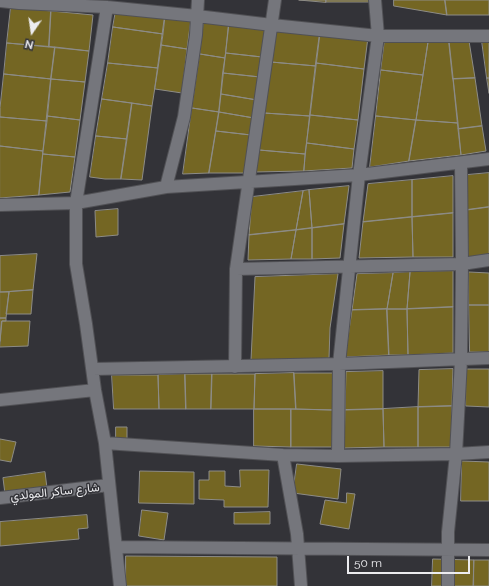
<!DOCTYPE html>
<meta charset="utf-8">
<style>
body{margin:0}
#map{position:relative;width:489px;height:586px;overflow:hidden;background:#333338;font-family:Raleway,sans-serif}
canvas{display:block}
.north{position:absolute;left:12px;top:12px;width:40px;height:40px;-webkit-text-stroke:3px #333338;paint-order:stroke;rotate:193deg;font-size:11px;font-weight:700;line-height:16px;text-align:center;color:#ececef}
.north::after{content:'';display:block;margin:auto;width:14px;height:18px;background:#ececef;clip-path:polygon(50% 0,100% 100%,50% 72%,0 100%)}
.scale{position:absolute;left:347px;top:556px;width:123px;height:18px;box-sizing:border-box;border:2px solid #ececef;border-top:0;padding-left:5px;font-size:12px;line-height:14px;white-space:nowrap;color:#ececef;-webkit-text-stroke:3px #333338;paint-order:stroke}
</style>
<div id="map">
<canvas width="489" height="586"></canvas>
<div class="north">N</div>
<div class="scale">50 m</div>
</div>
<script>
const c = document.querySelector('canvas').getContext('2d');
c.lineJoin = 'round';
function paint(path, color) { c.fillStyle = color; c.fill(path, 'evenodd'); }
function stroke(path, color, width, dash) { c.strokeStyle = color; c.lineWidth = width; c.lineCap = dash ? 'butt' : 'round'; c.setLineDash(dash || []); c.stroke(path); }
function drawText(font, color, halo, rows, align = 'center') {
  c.font = font + ' Raleway,Vazirmatn,sans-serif'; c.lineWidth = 3; c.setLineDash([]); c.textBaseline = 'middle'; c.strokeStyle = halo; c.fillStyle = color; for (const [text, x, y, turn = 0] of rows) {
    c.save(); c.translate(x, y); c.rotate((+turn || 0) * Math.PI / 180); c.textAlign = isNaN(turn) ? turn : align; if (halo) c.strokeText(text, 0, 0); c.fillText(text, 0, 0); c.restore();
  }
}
const building = new Path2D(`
 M299 0H326V2Z
 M326 0H373L374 2H326Z
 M394 0H445L447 15 394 6Z
 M445 0H489V15H447Z
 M11 7 51 11 49 47 7 43Z
 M116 10 165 16 163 34 113 27Z
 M51 11 93 15 89 51 49 47Z
 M165 16 191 19 187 49 161 45Z
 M204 20 229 23 225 58 200 54Z
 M229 23 265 27 262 57 226 53Z
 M113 27 163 34 158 68 108 63Z
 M275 28 320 33 316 66 271 62Z
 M320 33 368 37 364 69 316 63Z
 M385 39 428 42 423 75 381 70Z
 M449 41H469L475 78 453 79Z
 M449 41 458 123 416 120 428 42Z
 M482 41H489V78H487Z
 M7 43 55 47 51 79 4 74Z
 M161 45 187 49 182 93 155 89Z
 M55 47 89 51 85 82 51 79Z
 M226 53 262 57 260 77 223 73Z
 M200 54 225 58 219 112 192 108Z
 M271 62 316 66 310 116 264 113Z
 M108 63 158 68 152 106 102 99Z
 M316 63 364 69 358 120 310 115Z
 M381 70 423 75 416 120 376 116Z
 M223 73 260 77 257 100 221 94Z
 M4 74 51 79 47 121 0 117V108Z
 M475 78 482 126 458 129 453 79Z
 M487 78H489V93Z
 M51 79 85 82 80 120 47 116Z
 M221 94 257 100 254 118 219 112Z
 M102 99 132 103 127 139 96 136Z
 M132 103 152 106 142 180 121 179Z
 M192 108 219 112 209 173 183 174Z
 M219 112 254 118 251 135 216 131Z
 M264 113 310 116 305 154 259 150Z
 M310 115 358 120 354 149 307 143Z
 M47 116 80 120 75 157 43 154Z
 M376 116 416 120 409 161 370 167Z
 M0 117 47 121 43 151 0 146Z
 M416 120 458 123 461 155 409 161Z
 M482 126 486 151 461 155 458 129Z
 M216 131 251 135 245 173H209Z
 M96 136 127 139 121 179H105L90 177Z
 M307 143 354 149 352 168 304 171Z
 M0 146 43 151 39 195 0 198Z
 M259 150 305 154 304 171 255 172Z
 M43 154 75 157 70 192 39 195Z
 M489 173V207L467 210V175Z
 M453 176V213L412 217V180Z
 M412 180V217L363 222 368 184Z
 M349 186 344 224 312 228 309 190Z
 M309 190 312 228 296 230 303 191Z
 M303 191 296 230 249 235 252 197Z
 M489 207V257H468L467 210Z
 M118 209V235L96 237 95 211Z
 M453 213V257H413L412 217Z
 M412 217 413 257 359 258 363 222Z
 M344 224 340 258 312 259V228Z
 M312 228V259H291L296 230Z
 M296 230 291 259 248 260 249 235Z
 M37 254 33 290 0 292V256Z
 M453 271V307L407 309 410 272Z
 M410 272 407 309H387L393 273Z
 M469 272 489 273V305H469Z
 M393 273 387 309 352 310 357 274Z
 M338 274 330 328 329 358 285 361 251 360 255 277Z
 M33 290 31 314H6L9 292Z
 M0 292H9L6 318H0Z
 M469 305H489V352H470Z
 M453 307V353L408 355 407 309Z
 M387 309 389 355 345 357 352 310Z
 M387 309H407L408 355H389Z
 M0 318H6V321H2L0 341Z
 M2 321H30L28 346 0 347Z
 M453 369 452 406 418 407 419 370Z
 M466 369H489V407L466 406Z
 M383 371V409L345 410 346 372Z
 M294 373H333V410L296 409Z
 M294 373 296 409H254L255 374Z
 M185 374H212L211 409H186Z
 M185 374 186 409H159L158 375Z
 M212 374H255L254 409H211Z
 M112 375H158L159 409H114Z
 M452 406 451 447H418V407Z
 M418 407V447H384L383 409Z
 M254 409H291V447L254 446Z
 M291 409 333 410 332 447H291Z
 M383 409 384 447 344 448 345 410Z
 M116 427H127V447H116Z
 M0 439 16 442 11 462 0 460Z
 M462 461 489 462V501H461Z
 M297 464 341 469 338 499 293 493Z
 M240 470H269L268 507H224V500L199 499V480H209V471H225V486L240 487Z
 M140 471 194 472V504L139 503Z
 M45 472 48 496 6 502 3 478Z
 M347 493 355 494 349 529 320 524 325 500 346 503Z
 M142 510 168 513 164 540 139 536Z
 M270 512V524H234V513Z
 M87 515 88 528 78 529 79 539 0 546V522Z
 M126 556 277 557V586H126Z
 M433 559 474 560 473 586H432Z
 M474 560H489V586H474Z`);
paint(building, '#746623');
stroke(building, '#8d8c87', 1);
const street = new Path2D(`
 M275 0 236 269 462 264 489 260
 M0 1 19 3 107 7 197 16 272 25 378 36H489
 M107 7 76 203V264L86 324 95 390 105 443 120 586
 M166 187 184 117 196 35 198 0
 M0 205 76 203 166 187 359 175 489 159
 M235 367 236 269
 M93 369 339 364 489 358
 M0 400 95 390
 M105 443 283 455 338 456 456 454 489 452
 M283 455 297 534 301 586
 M338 456 339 364 359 175 378 36 375 0
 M0 498 109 485
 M116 547 489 550
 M448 586V532L456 454 461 360 462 264 461 163`);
stroke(street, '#515155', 14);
stroke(street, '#75767c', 12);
drawText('12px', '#ececef', '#333338', [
 ["شارع ساكر المولدي",55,492,-6]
]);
</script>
